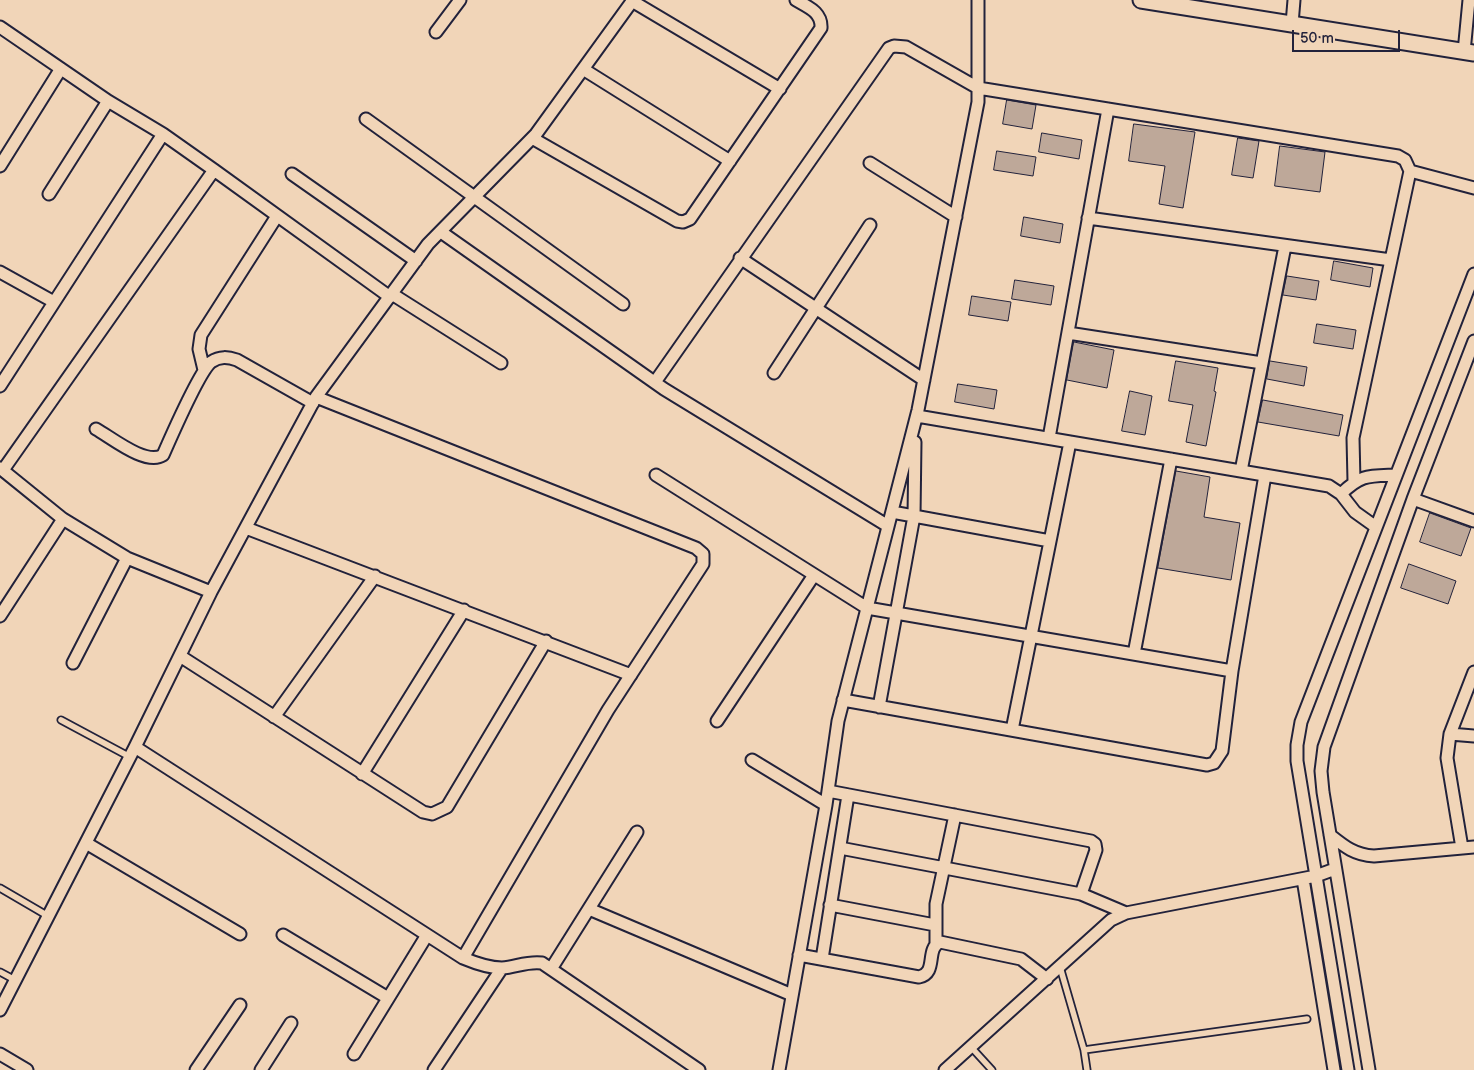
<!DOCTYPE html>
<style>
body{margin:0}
#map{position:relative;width:1474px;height:1070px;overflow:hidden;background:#f1d5b8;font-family:"Balsamiq Sans",sans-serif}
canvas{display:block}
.scale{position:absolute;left:1292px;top:30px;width:108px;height:22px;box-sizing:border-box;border:2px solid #22223b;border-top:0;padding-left:6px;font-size:15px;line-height:18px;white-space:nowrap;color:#22223b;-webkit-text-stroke:4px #f1d5b8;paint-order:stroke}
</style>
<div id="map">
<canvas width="1474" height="1070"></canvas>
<div class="scale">50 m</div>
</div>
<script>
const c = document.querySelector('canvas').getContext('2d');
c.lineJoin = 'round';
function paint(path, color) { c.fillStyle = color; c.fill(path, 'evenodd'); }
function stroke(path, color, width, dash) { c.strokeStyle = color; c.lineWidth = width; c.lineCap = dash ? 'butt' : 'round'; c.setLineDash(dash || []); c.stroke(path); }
const building = new Path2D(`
 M1007 100 1036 105 1032 129 1003 124Z
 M1134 124 1195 132 1183 208 1159 204 1165 166 1129 161Z
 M1042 133 1082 140 1079 159 1039 152Z
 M1238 138 1259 141 1253 178 1232 175Z
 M1280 146 1325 152 1320 192 1275 186Z
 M997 151 1036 157 1033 176 994 170Z
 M1024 217 1063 224 1060 243 1021 236Z
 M1334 261 1373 268 1370 287 1331 280Z
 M1287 276 1319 281 1316 300 1283 295Z
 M1015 280 1054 286 1051 305 1012 299Z
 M972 296 1011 302 1008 321 969 315Z
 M1317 324 1356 330 1353 349 1314 343Z
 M1074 342 1114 350 1107 388 1067 380Z
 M1176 361 1218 368 1214 391 1216 392 1206 446 1186 442 1193 405 1169 401Z
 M1270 361 1307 367 1304 386 1267 379Z
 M958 384 997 390 994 409 955 402Z
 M1130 391 1152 396 1145 435 1122 431Z
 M1263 400 1343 415 1339 436 1258 422Z
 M1176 471 1210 477 1204 517 1240 523 1231 580 1158 568Z
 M1430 513 1471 528 1461 556 1420 542Z
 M1409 564 1456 581 1448 604 1401 588Z`);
paint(building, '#bea899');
stroke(building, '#22223b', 1);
const service = new Path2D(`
 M61 720 130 757
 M0 888 48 916
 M1060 967 1084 1050 1087 1070
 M0 972 15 980
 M971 1047 992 1070
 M1084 1050 1307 1019`);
const minor = new Path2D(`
 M632 1 780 89
 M1292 24 1294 0
 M0 27 108 101 163 134 214 170 390 297
 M436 32 460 0
 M1464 52 1469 0
 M583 69 730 161
 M366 119 623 304
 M532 138 677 221 683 222 690 219 821 28C822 12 808 7 796 0
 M870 163 956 217
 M0 166 60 70
 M1410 171 1474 188
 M292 174 416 261
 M49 194 108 101
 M1088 218 1391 260
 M441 232 664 389 888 526
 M740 258 924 380
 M0 272 54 302
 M392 294 501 363
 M1068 333 1262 363
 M204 370 199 349 201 335 277 216
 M774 373 870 225
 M655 382 889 48 894 46 906 47 978 88 1398 156 1405 160 1410 171 1353 438 1354 481
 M0 386 163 134
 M316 397 696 548 703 554V564L608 710 463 958
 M917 416 1329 486 1341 494 1355 512 1376 527
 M96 429C112 438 146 466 163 455 171 437 199 372 211 362 220 356 228 357 237 360L313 403
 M1049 438 1108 109
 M0 468 63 519 127 558 211 592
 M3 470 214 170
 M1241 471 1285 246
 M656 475 867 608 1232 671
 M1341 494C1361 474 1369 476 1396 475
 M1413 499 1474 521
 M892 512 1050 541
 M246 528 631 675
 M0 616 63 519
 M1134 654 1171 459
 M180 656 423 812 432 814 447 807 546 641
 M73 663 127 558
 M843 700 1207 765 1214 763 1222 751 1232 671 1265 475
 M879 707 914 516 915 442
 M274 717 375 576
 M717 721 814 575
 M1012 730 1070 442
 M1450 734 1474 736
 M135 747 463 958C475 963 489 968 502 968 516 967 527 961 542 963L699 1070
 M752 760 826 805
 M362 774 464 610
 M828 791 1091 841 1095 844 1096 850 1081 894
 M1330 835C1345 847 1355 855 1374 856L1474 847
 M86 843 240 934
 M840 848 1081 894 1126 913
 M1462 848 1447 758 1450 734 1474 672
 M1303 879 1334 1070
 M830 905 935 925
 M589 909 792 995
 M283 935 388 998
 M936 943V904L955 815
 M799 955 919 977C938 973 925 949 940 942L1021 959 1047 979
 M822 959 848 795
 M551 969 637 832
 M0 1010 135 747 211 592 316 397 428 244 536 134 633 0
 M0 1054 27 1070
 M354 1054 427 935
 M196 1070 240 1005
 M261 1070 291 1023
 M434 1070 502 968
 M779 1070 826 805 838 721 918 410 978 102V0
 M945 1070 1111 920 1126 913 1316 876 1335 869
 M1348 1070 1297 761V745L1301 722 1474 274
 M1369 1070 1323 792 1321 771 1324 747 1413 499 1474 341`);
const tertiary = new Path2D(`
 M1141 0 1474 53`);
stroke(service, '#22223b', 9);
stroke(minor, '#22223b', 15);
stroke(tertiary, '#22223b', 19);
stroke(service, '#f1d5b8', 5.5);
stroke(minor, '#f1d5b8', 11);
stroke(tertiary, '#f1d5b8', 15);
</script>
